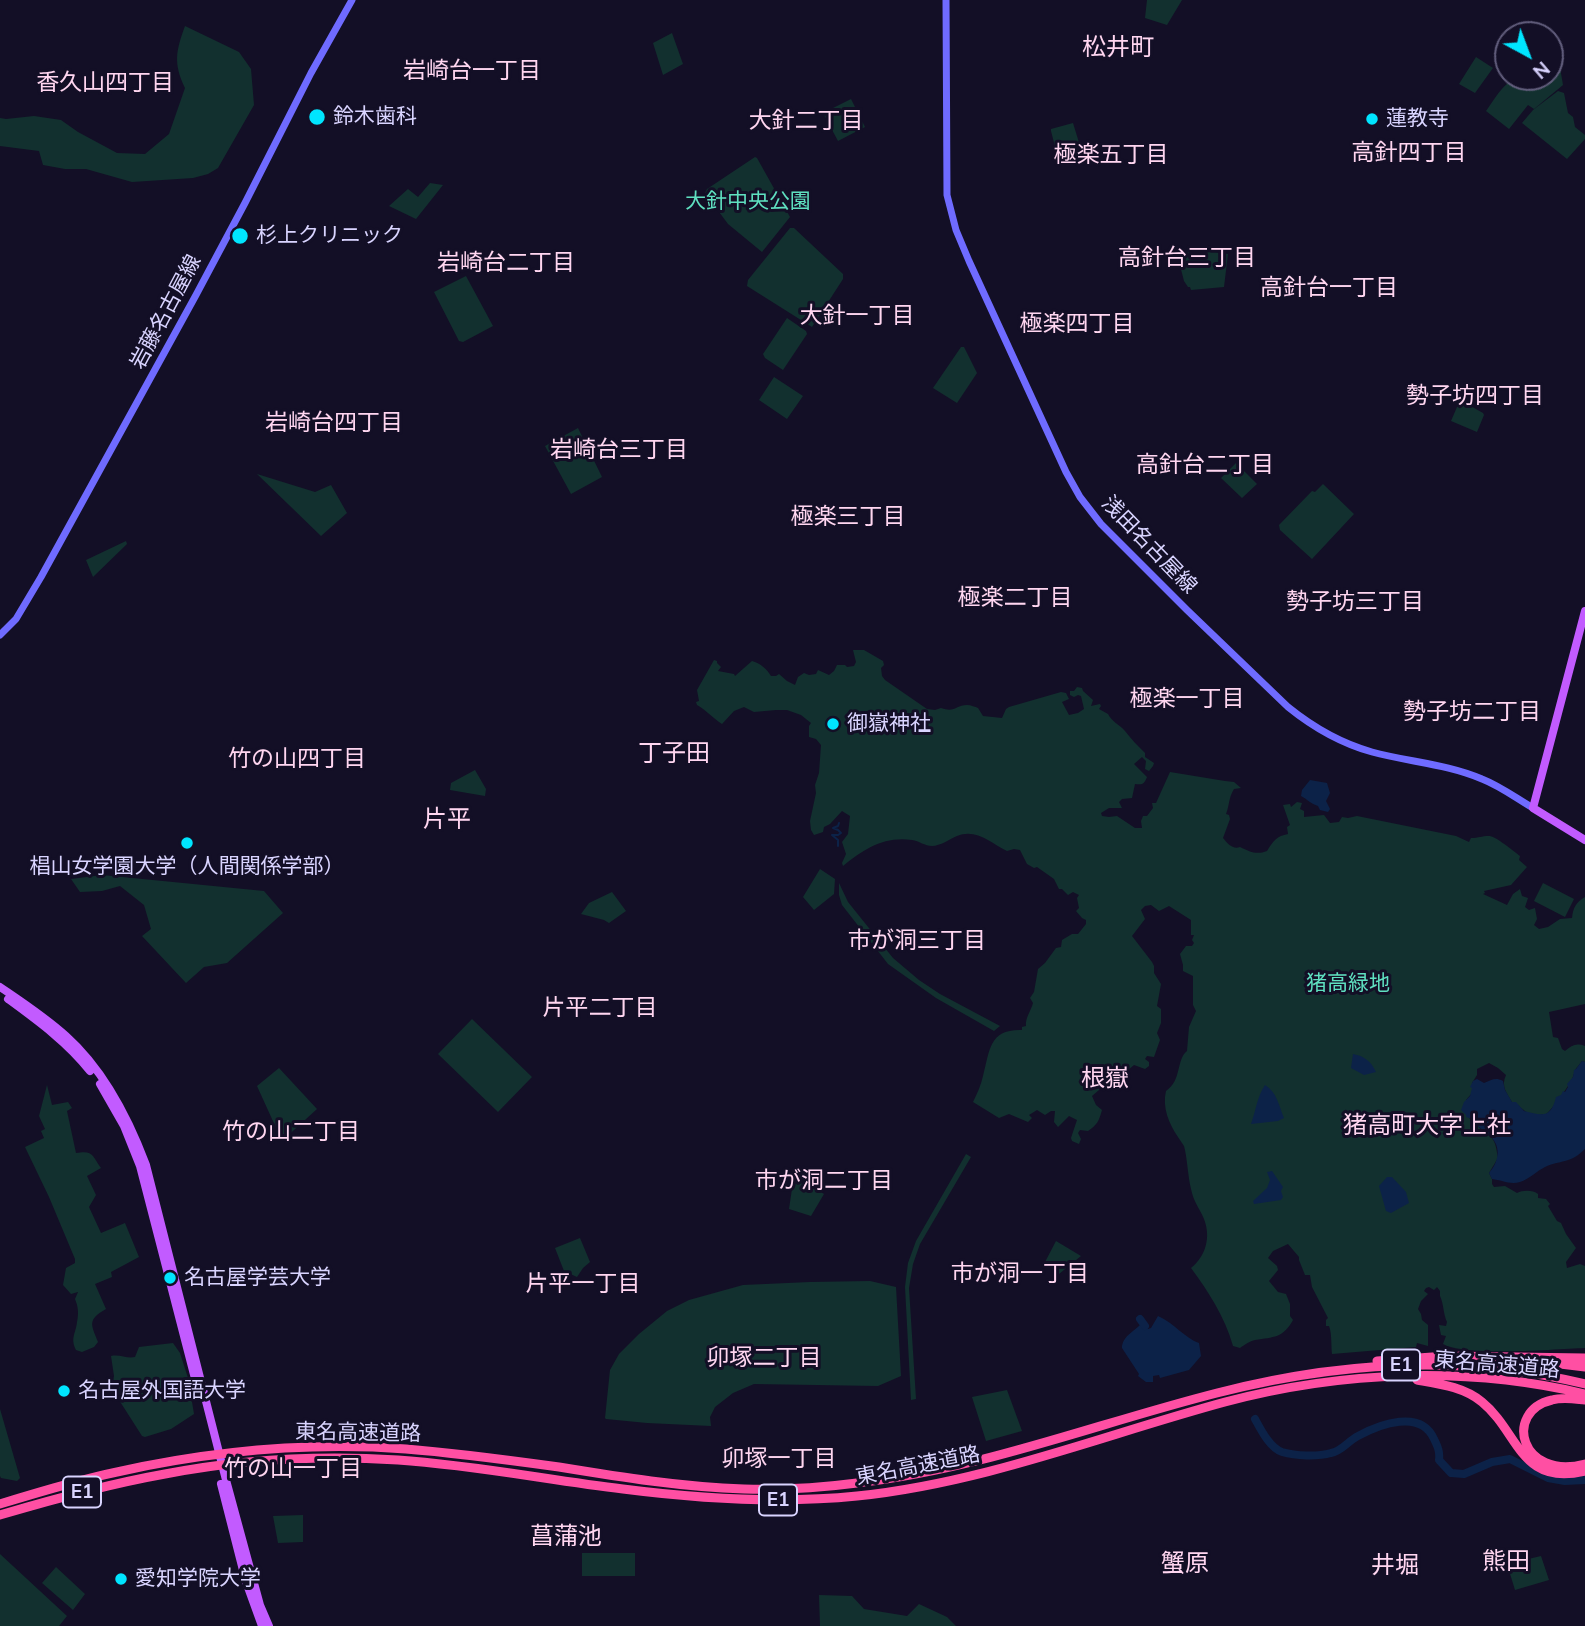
<!DOCTYPE html>
<meta charset="utf-8">
<style>
body{margin:0}
#map{position:relative;width:1585px;height:1626px;overflow:hidden;background:#130f26;font-family:Mulish,sans-serif}
canvas{display:block}
.north{position:absolute;left:1494px;top:21px;width:70px;height:70px;box-sizing:border-box;background:#130f26;border:2px solid #625e7d;border-radius:50%;rotate:139deg;font-size:19px;font-weight:700;line-height:28px;text-align:center;color:#d9d4ff}
.north::after{content:'';display:block;margin:auto;width:24px;height:32px;background:#00e5ff;clip-path:polygon(50% 0,100% 100%,50% 72%,0 100%)}
</style>
<div id="map">
<canvas width="1585" height="1626"></canvas>
<div class="north">N</div>
</div>
<script>
const c = document.querySelector('canvas').getContext('2d');
c.lineJoin = 'round';
function paint(path, color) { c.fillStyle = color; c.fill(path, 'evenodd'); }
function stroke(path, color, width, dash) { c.strokeStyle = color; c.lineWidth = width; c.lineCap = dash ? 'butt' : 'round'; c.setLineDash(dash || []); c.stroke(path); }
function drawText(font, color, halo, rows, align = 'center') {
  c.font = font + ' Mulish,"Noto Sans JP",sans-serif'; c.lineWidth = 6; c.setLineDash([]); c.textBaseline = 'middle'; c.strokeStyle = halo; c.fillStyle = color; for (const [text, x, y, turn = 0] of rows) {
    c.save(); c.translate(x, y); c.rotate((+turn || 0) * Math.PI / 180); c.textAlign = isNaN(turn) ? turn : align; if (halo) c.strokeText(text, 0, 0); c.fillText(text, 0, 0); c.restore();
  }
}
paint(new Path2D(`
 M1147 0H1182L1167 25 1145 18Z
 M185 26 239 52 251 69 254 105 218 168 208 174 193 178 132 182 86 169H65L43 165 39 151 0 146V118L6 119 34 116 61 120 78 132 117 153 145 154 169 134 185 88C173 63 176 51 185 26Z
 M672 33 683 64 663 75 653 43Z
 M1550 36 1556 44 1563 85 1534 109 1528 105 1509 129 1486 111C1496 98 1505 78 1523 77L1530 84 1533 90 1541 89V77H1545V79L1551 78 1550 68 1553 61 1550 60Z
 M1476 57 1493 68 1475 93 1459 84Z
 M1558 91 1564 93 1568 113 1573 117 1575 127 1585 135V139L1567 159 1522 123 1533 110Z
 M851 99 865 127 838 141 823 113Z
 M1073 123 1085 162 1060 166 1051 131V129Z
 M755 157 757 158 790 217 762 252 728 224 705 193 707 189Z
 M430 183 443 185 416 219 389 206 408 189 418 197Z
 M790 228H794L843 274V279L812 327 747 286 748 280Z
 M1190 248 1228 254 1224 287 1191 290 1190 287H1188L1184 281 1176 250 1189 251Z
 M466 276 493 326 463 342 459 341 434 292Z
 M787 318 806 331 807 334 783 370 765 358 763 354Z
 M961 347H964L977 373 957 403 933 388Z
 M774 377 803 396 787 419 759 400Z
 M1460 400 1483 413 1484 415 1477 432 1451 421Z
 M578 428 602 477 571 494 545 446Z
 M1236 463 1257 484 1242 498 1221 478Z
 M257 474 315 492 331 485 347 513 321 536Z
 M1323 484 1354 514 1312 559 1280 530 1279 525 1312 491 1315 492Z
 M126 541 127 544 93 577 86 560Z
 M853 650H864L883 661 884 665 881 668 882 676 885 680 927 709 935 710 941 708C955 713 956 705 967 705 971 705 975 707 978 708L983 716 1002 718 1006 709 1009 707 1061 692 1066 693 1069 699 1062 702 1069 715 1078 713 1084 709 1081 696 1078 695 1074 697 1070 695V691H1074L1077 687 1082 688 1083 691 1093 700 1091 706 1100 704 1101 706 1099 709 1108 714C1112 722 1119 724 1125 731 1131 739 1138 746 1145 753V757L1154 763 1153 766 1149 771 1145 769 1146 761 1142 757 1134 764 1147 777C1144 784 1143 785 1135 784L1132 798 1122 799 1119 802 1122 808H1109L1101 813 1102 816 1109 817 1117 816 1135 828H1142L1141 821 1143 816H1147L1153 808 1152 803H1156L1170 772 1225 781 1234 782 1241 788 1234 789C1228 799 1230 804 1226 814L1229 815 1230 819 1223 838C1227 843 1233 850 1240 847 1250 852 1257 855 1267 851 1273 841 1277 836 1288 834L1287 827 1290 825 1283 805 1290 804 1291 807 1297 802 1302 803 1300 809 1304 811V817L1324 815 1330 823 1339 822 1342 817 1348 818 1357 816 1456 836 1469 842 1471 838C1479 838 1481 836 1489 836 1494 835 1515 852 1520 856L1519 860 1527 867 1511 885 1484 891 1485 893 1483 894 1507 905 1513 894 1520 889 1522 896 1528 898 1525 907 1529 910 1535 908 1537 919 1534 925 1539 929 1548 927 1560 919 1572 918C1573 908 1576 902 1585 897V1004L1549 1012 1553 1037 1558 1038 1562 1049 1565 1051C1572 1045 1576 1043 1585 1046V1062L1582 1061C1580 1064 1577 1067 1575 1070 1575 1070 1573 1078 1572 1079 1569 1086 1551 1111 1546 1114 1542 1115 1538 1115 1535 1115 1524 1114 1521 1105 1512 1102 1506 1092 1501 1086 1506 1075L1498 1068 1489 1063 1477 1069V1075L1472 1083V1093L1466 1100V1115L1486 1134C1496 1138 1496 1148 1498 1158L1489 1173 1492 1179V1184L1494 1187 1505 1186 1517 1193C1523 1190 1533 1190 1538 1194V1198L1546 1199 1550 1204 1548 1206 1557 1221 1561 1223 1566 1234 1576 1248 1566 1262 1567 1268 1580 1264 1585 1266V1348C1555 1349 1466 1357 1443 1344L1446 1336 1441 1335 1439 1325 1446 1326 1447 1322C1443 1313 1444 1305 1440 1296V1291L1437 1287 1434 1290 1429 1287 1426 1288 1424 1291 1428 1294 1421 1301 1418 1309 1421 1314 1422 1320 1428 1325V1346L1417 1343 1416 1347 1332 1354C1331 1346 1332 1333 1329 1326H1326V1320L1328 1318 1312 1287 1310 1275H1305L1299 1260V1257L1288 1244 1273 1251 1268 1258 1277 1266 1278 1270 1269 1281 1278 1292 1286 1294 1290 1304V1316L1293 1320C1283 1338 1274 1337 1255 1340 1250 1341 1244 1345 1240 1348L1233 1346C1225 1317 1208 1291 1191 1268 1206 1256 1211 1237 1204 1219 1199 1207 1194 1203 1191 1189 1188 1177 1187 1156 1184 1146 1182 1143 1180 1140 1178 1137 1169 1124 1162 1107 1166 1091 1182 1080 1176 1060 1187 1051L1189 1027 1196 1011 1193 1005V976L1183 971V965L1180 954 1186 946H1192L1194 943 1192 940 1194 935H1191V920L1169 906 1159 911 1151 905 1145 906 1141 910 1145 919 1132 936 1152 962 1154 966V973L1161 984 1157 1006 1161 1009V1023L1157 1033 1160 1040 1154 1057 1147 1056 1145 1059 1149 1062V1066L1145 1069 1134 1065 1114 1082 1103 1081 1099 1090 1092 1096 1096 1105 1102 1110C1099 1121 1097 1125 1088 1131L1080 1130 1078 1133 1081 1139 1079 1144 1072 1141 1071 1138 1077 1120 1069 1116 1058 1127 1054 1122 1055 1111H1051L1045 1115 1037 1110 1029 1115 1032 1118 1028 1122 1009 1114 999 1118 973 1102C977 1094 981 1085 983 1076 990 1050 989 1029 1022 1030V1027L1026 1026C1025 1018 1031 1011 1033 1003L1030 998 1034 992 1038 969 1045 963 1056 948 1061 947 1062 940 1072 934H1078L1086 924V920L1082 918 1076 911 1079 908 1077 898 1079 895 1073 892 1068 895 1062 889H1059L1054 879 1037 867 1034 868 1027 864 1020 850 1014 849 1007 851C991 843 976 828 957 836 950 839 940 846 932 846 925 846 919 841 912 840 884 836 864 849 843 866L842 863 846 854 842 842 848 834 850 816 842 811 830 824 824 827 823 832 814 835 811 830 810 821 816 793 815 785 819 773 821 745 816 739 809 737V726L811 723 801 715 787 710H776L754 712 744 707 734 711 722 724C713 718 706 710 697 705L696 702 699 701 697 690 714 660 717 661V663L721 667 718 671 734 674 735 676 752 661C760 663 767 669 771 676H776L779 674 787 681 795 685 798 677 804 673 809 675 816 674 818 670 829 675 834 671 837 665H845L847 667 854 666 856 662Z
 M475 770 486 789 485 796 450 790 451 783Z
 M820 869 835 879 834 894 814 910 803 897Z
 M102 875 264 891 283 913 227 963 204 967 186 983 142 936 151 929 144 905 120 886 102 891 80 892 71 879Z
 M839 883 848 902 893 958 919 980 940 994 1000 1026 994 1031 936 998 888 964 842 905 839 895Z
 M1543 883 1574 899 1565 917 1534 901Z
 M612 892 626 911 609 923 604 920 581 914 589 903Z
 M472 1019 532 1077 498 1112 438 1054Z
 M279 1068 317 1109 282 1141 257 1086Z
 M47 1085 52 1105 68 1102 72 1108 67 1111 76 1153C93 1150 92 1155 101 1168L87 1176 96 1195 89 1207 101 1233 125 1223 139 1257 111 1272 112 1277 95 1284 106 1309C87 1320 91 1324 98 1342L94 1347 82 1352 76 1350C70 1338 76 1333 77 1322 79 1313 78 1306 75 1299L78 1292 71 1294 63 1285 66 1268 75 1263V1259L49 1197 25 1147 44 1138 41 1131 45 1129 39 1116Z
 M966 1154 971 1157 920 1244 913 1264 909 1288 916 1399 911 1400 905 1287 908 1263 916 1241Z
 M793 1182 808 1184 824 1194 811 1216 789 1209Z
 M580 1238 590 1262 583 1268 577 1277 564 1271 555 1248Z
 M1056 1241 1081 1256 1059 1274 1044 1264Z
 M870 1281 896 1287 901 1376 878 1386 754 1384 733 1393 715 1407 710 1417 711 1426 647 1423 606 1419 605 1418 610 1370 619 1354 639 1334 667 1311 689 1300 743 1285 810 1282Z
 M173 1343 180 1353 188 1378 194 1414 171 1429 145 1437 142 1436 112 1389 114 1376 111 1356C120 1354 127 1359 135 1357L139 1347Z
 M1007 1390 1022 1431 986 1441 972 1397Z
 M0 1409 20 1478 17 1481 1 1478 0 1476Z
 M303 1515V1542L278 1543 273 1516Z
 M582 1553H635V1576H582Z
 M0 1554 67 1616 59 1626H0Z
 M1541 1556 1549 1580 1515 1590 1507 1564Z
 M56 1567 85 1594 73 1610 42 1583Z
 M819 1595 852 1596 864 1609 907 1616 919 1604 947 1617 956 1626H820Z`), '#12302f');
paint(new Path2D(`
 M1310 780 1327 783 1330 793 1326 801 1330 809 1328 812 1320 810 1318 806C1311 804 1307 799 1301 796L1302 790Z
 M1353 1054C1364 1056 1371 1061 1376 1072L1364 1075 1351 1068Z
 M1582 1061 1585 1062V1149C1570 1164 1560 1160 1545 1167 1537 1171 1529 1179 1520 1182 1510 1185 1502 1180 1492 1179L1489 1173C1498 1163 1502 1148 1491 1137 1485 1130 1477 1128 1472 1119L1466 1117V1115L1461 1110 1464 1102 1470 1096 1472 1088 1470 1087 1473 1081 1477 1079 1484 1083C1492 1080 1495 1077 1503 1081L1505 1090 1512 1102H1516L1524 1111C1543 1116 1551 1118 1556 1097L1561 1095 1563 1091 1565 1092 1568 1087 1567 1084 1573 1077 1574 1070 1576 1069Z
 M1265 1085C1277 1092 1279 1106 1284 1118L1278 1121 1251 1124C1256 1110 1257 1097 1265 1085Z
 M1272 1171 1283 1187 1281 1191 1283 1197 1281 1200 1254 1204 1253 1201 1267 1188 1270 1180 1267 1172Z
 M1387 1177H1392L1406 1192 1409 1203 1391 1213 1386 1211 1379 1186Z
 M1158 1316C1174 1323 1186 1339 1199 1343L1201 1356 1189 1370 1160 1378 1159 1375 1153 1376V1382H1146L1138 1376 1139 1374 1122 1348C1122 1337 1133 1332 1140 1325L1143 1328 1146 1325 1148 1329 1151 1328Z`), '#0c2248');
stroke(new Path2D(`
 M838 846V840L832 835H838L841 833 838 830 833 828 838 826 839 823`), '#0c2248', 2);
stroke(new Path2D(`
 M1140 1319 1145 1326
 M1255 1419C1261 1430 1270 1448 1282 1452 1296 1456 1317 1457 1331 1453 1342 1451 1348 1441 1358 1436 1380 1424 1421 1409 1434 1439 1438 1447 1440 1452 1439 1460L1451 1473 1464 1474 1492 1462 1510 1459 1548 1478 1565 1481 1585 1480`), '#0c2248', 8);
stroke(new Path2D(`
 M946 0 947 195 956 230 969 261 1066 472 1080 497 1101 524 1187 610 1288 707C1314 728 1340 743 1372 752 1409 762 1447 764 1482 779 1500 786 1516 798 1533 808
 M0 635 16 619 41 577 196 295 245 203 311 73 352 0`), '#6f6bff', 7);
stroke(new Path2D(`
 M1585 611 1533 808 1585 840
 M0 987C22 1002 45 1017 66 1036 104 1070 128 1117 146 1165L226 1480 260 1605 269 1626
 M8 999C38 1021 67 1042 90 1071
 M100 1084 124 1126 140 1166 199 1394
 M221 1484 246 1582 262 1626`), '#c25bff', 8);
stroke(new Path2D(`
 M1377 1361 1446 1356 1585 1358
 M1552 1363 1585 1367
 M1417 1380C1440 1384 1464 1387 1482 1402 1519 1432 1520 1487 1585 1471
 M1585 1400C1574 1399 1563 1397 1552 1400 1503 1411 1520 1481 1585 1464
 M0 1504C39 1492 78 1480 117 1472 211 1451 310 1442 406 1449 457 1453 508 1460 559 1467 620 1477 682 1487 744 1489 781 1490 819 1488 857 1483 982 1469 1095 1424 1217 1393 1337 1362 1464 1354 1585 1384
 M0 1515C54 1499 109 1484 165 1474 242 1459 320 1455 398 1460 474 1465 548 1480 623 1489 701 1499 779 1504 857 1496 984 1483 1103 1435 1225 1402 1342 1371 1467 1366 1585 1394`), '#ff4fa3', 9);
for (const [x, y, r, color] of [
 [317,117,9,"#00e5ff"],
 [1372,119,7,"#00e5ff"],
 [240,236,9,"#00e5ff"],
 [833,724,7,"#00e5ff"],
 [187,843,7,"#00e5ff"],
 [170,1278,7,"#00e5ff"],
 [64,1391,7,"#00e5ff"],
 [121,1579,7,"#00e5ff"]
]) { const dot = new Path2D(); dot.arc(x, y, r, 0, 2 * Math.PI); c.fillStyle = color; c.fill(dot); stroke(dot, '#130f26', 2.5); }
for (const [x, y, w] of [
 [1401,1365,38],
 [82,1492,38],
 [778,1500,38]
]) { const box = new Path2D(); box.roundRect(x - w / 2, y - 15.5, w, 31, 5); c.fillStyle = '#130f26'; c.fill(box); stroke(box, '#d9d4ff', 2); }
drawText('bold 19px', '#d9d4ff', null, [
 ["E1",1401,1365],
 ["E1",82,1492],
 ["E1",778,1500]
]);
drawText('21px', '#d9d4ff', '#130f26', [
 ["鈴木歯科",333,117],
 ["蓮教寺",1386,119],
 ["杉上クリニック",256,236],
 ["御嶽神社",847,724],
 ["椙山女学園大学（人間関係学部）",187,867,"center"],
 ["名古屋学芸大学",184,1278],
 ["名古屋外国語大学",78,1391],
 ["愛知学院大学",135,1579]
], 'left');
drawText('21px', '#5fe0c0', '#130f26', [
 ["大針中央公園",748,202],
 ["猪高緑地",1348,984]
]);
drawText('21px', '#d9d4ff', '#130f26', [
 ["岩藤名古屋線",166,312,-62],
 ["浅田名古屋線",1149,545,46],
 ["東名高速道路",1497,1365,5],
 ["東名高速道路",358,1433,1],
 ["東名高速道路",918,1466,-11]
]);
drawText('23px', '#ffd6f0', '#130f26', [
 ["岩崎台一丁目",472,71],
 ["香久山四丁目",105,83],
 ["大針二丁目",806,121],
 ["高針四丁目",1409,153],
 ["極楽五丁目",1111,155],
 ["高針台三丁目",1187,258],
 ["岩崎台二丁目",506,263],
 ["高針台一丁目",1329,288],
 ["大針一丁目",857,316],
 ["極楽四丁目",1077,324],
 ["勢子坊四丁目",1475,396],
 ["岩崎台四丁目",334,423],
 ["岩崎台三丁目",619,450],
 ["高針台二丁目",1205,465],
 ["極楽三丁目",848,517],
 ["極楽二丁目",1015,598],
 ["勢子坊三丁目",1355,602],
 ["極楽一丁目",1187,699],
 ["勢子坊二丁目",1472,712],
 ["竹の山四丁目",297,759],
 ["市が洞三丁目",917,941],
 ["片平二丁目",600,1008],
 ["竹の山二丁目",291,1132],
 ["市が洞二丁目",824,1181],
 ["市が洞一丁目",1020,1274],
 ["片平一丁目",583,1284],
 ["卯塚二丁目",764,1358],
 ["卯塚一丁目",779,1459],
 ["竹の山一丁目",293,1469]
]);
drawText('24px', '#ffd6f0', '#130f26', [
 ["松井町",1118,48],
 ["丁子田",674,754],
 ["片平",447,820],
 ["根嶽",1105,1079],
 ["猪高町大字上社",1427,1126],
 ["菖蒲池",566,1537],
 ["熊田",1506,1562],
 ["蟹原",1185,1564],
 ["井堀",1395,1566]
]);
</script>
